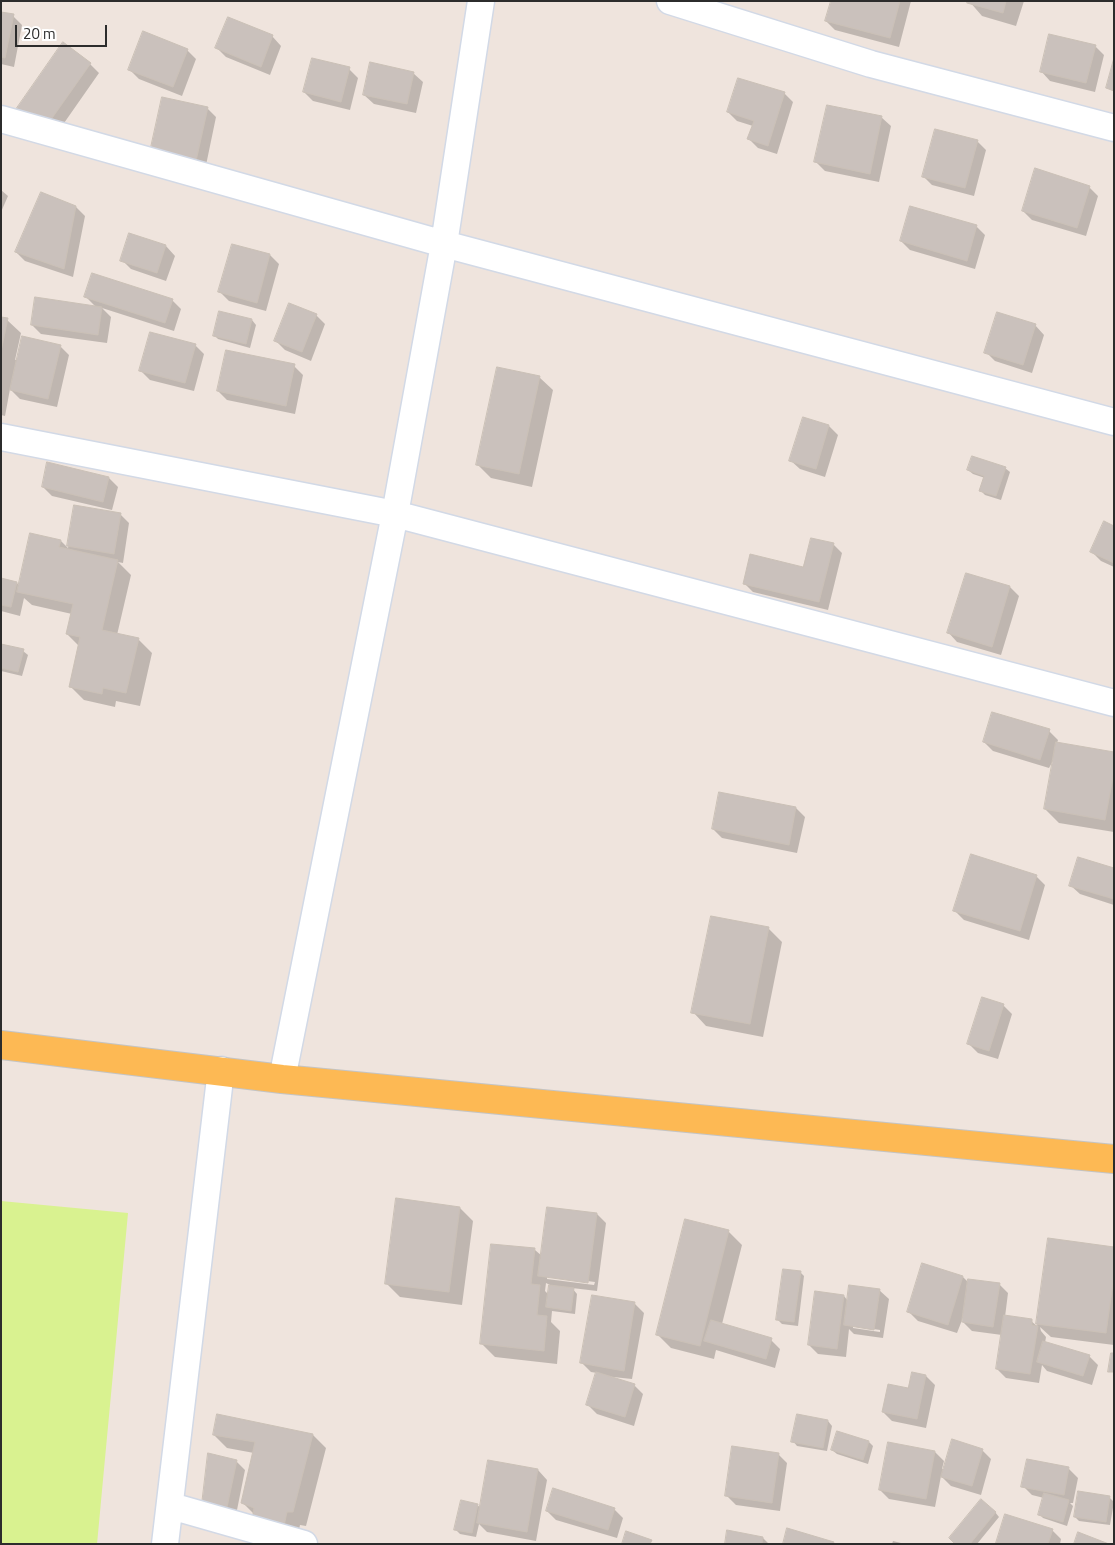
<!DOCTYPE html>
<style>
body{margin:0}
#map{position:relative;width:1115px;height:1545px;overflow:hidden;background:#efe4dd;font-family:"Titillium Web",sans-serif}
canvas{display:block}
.frame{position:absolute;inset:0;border:2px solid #2c2c2c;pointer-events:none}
.scale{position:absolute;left:15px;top:25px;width:92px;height:22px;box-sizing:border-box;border:2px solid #2c2c2c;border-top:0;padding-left:6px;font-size:15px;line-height:18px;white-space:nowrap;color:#2c2c2c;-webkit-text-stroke:4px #fff;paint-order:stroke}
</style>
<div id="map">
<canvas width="1115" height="1545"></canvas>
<div class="frame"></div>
<div class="scale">20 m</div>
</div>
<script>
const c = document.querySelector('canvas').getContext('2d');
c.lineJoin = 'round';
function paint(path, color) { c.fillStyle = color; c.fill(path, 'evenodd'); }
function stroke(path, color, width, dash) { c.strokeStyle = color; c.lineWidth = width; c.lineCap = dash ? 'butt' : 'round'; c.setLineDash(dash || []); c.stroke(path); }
paint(new Path2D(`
 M1 1201 128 1213 97 1544H1Z`), '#d9f290');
paint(new Path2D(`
 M832 1H911L899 47 835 30 826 21Z
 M969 1H1024L1016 26 982 16Z
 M1 13 13 16 22 25 14 67 1 64Z
 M272 36 281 46 270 75 226 57 217 48Z
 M1095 46 1104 55 1095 92 1050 81 1041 71Z
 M187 50 196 59 182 96 139 79 130 70Z
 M90 64 99 73 48 146 20 127Z
 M349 69 358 78 350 110 313 101 304 92Z
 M413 73 423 82 416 113 374 104 364 95Z
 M784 93 793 102 777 154 758 148 749 139 753 126 737 121 728 112Z
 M207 108 216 117 205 170 161 160Z
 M881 117 891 126 879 182 825 171 816 162Z
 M977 141 986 150 974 196 932 185 923 176Z
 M1089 187 1098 196 1086 236 1032 220 1023 211Z
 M1 190 8 196 1 212Z
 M76 207 85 216 73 277 25 261 16 252Z
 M976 226 985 235 975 269 910 250 901 241Z
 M166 246 175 256 166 281 131 269 122 260Z
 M270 255 279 264 266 311 229 301 220 292Z
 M86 297 172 300 181 309 174 331 102 308 111 317 107 343 41 334 32 325 96 307Z
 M290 305 316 315 325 324 311 361 285 350 276 341Z
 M220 313 252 320 256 325 250 348 218 339 214 335Z
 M1 318 7 320 21 333 15 360 60 346 69 355 57 407 20 399 10 389 5 416 1 415Z
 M1035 325 1044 335 1032 373 995 361 986 352Z
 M195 345 204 354 194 391 150 380 141 371Z
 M294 366 303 375 295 414 227 400 218 391Z
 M539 377 553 390 532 487 491 478 478 465Z
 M829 426 838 435 825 477 800 469 790 460Z
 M48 464 109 478 118 487 112 510 52 496 43 487Z
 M1005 468 1010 472 1001 500 985 495 981 491 985 478 973 474 968 470Z
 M75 506 120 514 129 523 123 563 118 562 131 575 117 635 138 639 152 653 140 706 116 701 115 707 84 700 70 686 79 646 67 634 72 614 32 605 24 598 20 616 1 611V580L17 583 20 586 61 541 68 548Z
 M1114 527V567L1101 561 1092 552Z
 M833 544 842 553 828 610 753 592 744 583 804 568Z
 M966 574 1010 587 1019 596 1001 655 957 642 948 632Z
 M1 645 23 651 28 655 22 676 1 671Z
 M1049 731 1058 740 1057 743 1114 753V832L1059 823 1045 809 1054 759 1049 768 993 751 984 742Z
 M796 808 805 817 797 853 722 838 713 829Z
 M1114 869V905L1080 894 1070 885Z
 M1036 876 1045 885 1029 940 964 920 955 911Z
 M768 928 782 942 763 1037 706 1026 693 1012Z
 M1003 1005 1012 1014 998 1059 978 1053 969 1044Z
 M460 1208 473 1221 462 1305 400 1297 386 1283Z
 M597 1214 606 1223 597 1291 572 1288 577 1294 575 1314 552 1311 551 1322 560 1331 557 1364 495 1357 481 1343 535 1250 542 1256ZM547 1276 595 1282 594 1285 547 1279ZM546 1283 550 1285 549 1295 545 1291Z
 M728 1231 742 1245 722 1324 771 1340 780 1349 775 1368 716 1350 714 1359 671 1348 657 1334Z
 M1049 1239 1114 1249V1345L1051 1337 1040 1327 1041 1331 1046 1337 1045 1343 1089 1356 1098 1365 1092 1385 1047 1371 1042 1365 1039 1383 1006 1378 997 1369 1002 1335 972 1331 963 1322 964 1315 957 1333 918 1321 909 1312 963 1277 969 1283 999 1284 1008 1293 1005 1317 1031 1321 1037 1326Z
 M800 1272 804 1276 798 1326 782 1324 777 1319Z
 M879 1290 889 1299 883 1338 854 1334 849 1329 846 1357 818 1354 809 1345 844 1296 848 1301ZM853 1326 880 1330V1332L853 1328Z
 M593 1296 635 1304 644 1313 632 1379 603 1376 634 1385 643 1394 634 1426 597 1414 588 1405 597 1373 591 1372 582 1363Z
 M926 1376 935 1385 926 1428 892 1421 883 1412Z
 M218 1416 313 1435 326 1448 306 1526 300 1525 297 1539 254 1514 242 1502 254 1453 227 1448 214 1435Z
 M828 1421 832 1426 827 1451 797 1446 793 1441Z
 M838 1433 869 1442 873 1446 868 1464 837 1454 832 1450Z
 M889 1443 935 1452 944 1461 942 1469H944L982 1450 991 1459 981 1495 951 1486 941 1476 935 1507 889 1499 880 1490Z
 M778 1454 787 1463 780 1511 736 1505 727 1496Z
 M236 1461 245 1470 235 1520 212 1513Z
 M1028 1461 1069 1469 1078 1478 1073 1503H1070L1073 1506 1067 1526 1043 1518 1039 1514 1044 1498 1032 1495 1023 1486Z
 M489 1462 538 1470 547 1480 536 1541 487 1532 479 1524 476 1537 460 1534 456 1530 477 1505 481 1508Z
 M1109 1497 1114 1502 1110 1525 1079 1521 1075 1517Z
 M614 1509 623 1518 617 1538 556 1520 547 1511Z
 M995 1512 999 1517 977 1544H956Z
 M1052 1530 1061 1539 1060 1544 998 1542Z
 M763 1538 769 1544H726Z
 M893 1541 905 1544H892Z`), '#0003');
const building = new Path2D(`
 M831 1H900L890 38 825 21Z
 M968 1H1006L1003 13 967 3Z
 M1 12 14 14 5 58 1 57Z
 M228 17 273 35 261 67 215 48Z
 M143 31 188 49 173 87 128 70Z
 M1049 34 1096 45 1086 83 1040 72Z
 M63 42 91 63 38 138 10 118Z
 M312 58 350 67 341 102 303 92Z
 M1114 58V91L1106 88Z
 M370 62 414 72 407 104 363 95Z
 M738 78 785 92 768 146 747 139 754 121 727 112Z
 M162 97 208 107 196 161 150 152Z
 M827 105 882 116 870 174 814 162Z
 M935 129 978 140 965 188 922 177Z
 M1035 168 1090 186 1077 228 1022 211Z
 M41 192 76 206 64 269 15 252Z
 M910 206 977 225 967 261 900 241Z
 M129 233 166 245 157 273 120 261Z
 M232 244 270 254 257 303 218 292Z
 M92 273 173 299 165 323 84 297Z
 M35 297 102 307 98 335 31 325Z
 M289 303 317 314 302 352 274 341Z
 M219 311 252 319 246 344 213 336Z
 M997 312 1036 324 1023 365 984 353Z
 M1 317 8 318 1 351Z
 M150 332 196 344 185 383 139 371Z
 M22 336 61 345 48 399 10 390Z
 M226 350 295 364 286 406 217 391Z
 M497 367 540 376 519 474 476 465Z
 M803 417 829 425 816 469 789 461Z
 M972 456 1006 467 996 496 979 491 984 476 967 470Z
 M47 462 109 477 103 502 42 487Z
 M74 505 121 513 114 554 67 546Z
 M1104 521 1114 526V563L1090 552Z
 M30 533 61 540 59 547 118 560 102 630 139 638 126 693 103 688 102 694 69 687 80 637 66 634 73 604 17 592Z
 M811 538 834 543 819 602 743 584 750 554 803 567Z
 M966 573 1010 586 992 647 947 633Z
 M1 578 17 582 11 607 1 605Z
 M1 644 24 649 18 672 1 668Z
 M992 712 1050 729 1040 760 983 742Z
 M1056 742 1114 752V772L1105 820 1044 809Z
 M719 792 796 807 789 845 712 829Z
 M971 854 1037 875 1020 931 953 911Z
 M1078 857 1114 868V899L1069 886Z
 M711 916 769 927 750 1024 691 1013Z
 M982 997 1004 1004 989 1051 967 1044Z
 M396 1198 460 1207 449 1292 385 1284Z
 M547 1207 597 1213 588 1283 538 1276Z
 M685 1219 729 1230 700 1346 656 1335Z
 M1048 1238 1114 1247V1276L1106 1333 1036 1324Z
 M491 1244 535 1248 531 1284 540 1285 537 1315 547 1316 544 1351 480 1344Z
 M922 1263 963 1276 948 1325 907 1312Z
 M783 1269 801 1271 794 1322 776 1320Z
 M968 1279 1000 1283 993 1327 962 1322Z
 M549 1285 574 1288 571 1311 546 1307Z
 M849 1285 880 1289 874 1330 844 1325Z
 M815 1291 844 1295 837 1349 808 1345Z
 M592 1295 635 1302 624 1371 580 1363Z
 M1004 1315 1032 1319V1325L1038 1326 1030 1374 996 1369Z
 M711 1320 772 1338 766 1359 704 1341Z
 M1043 1341 1090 1355 1083 1376 1037 1362Z
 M1111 1353H1114V1372H1108Z
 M596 1372 635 1384 625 1417 586 1405Z
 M912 1372 926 1375 917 1419 882 1412 888 1384 908 1388Z
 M217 1414 313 1434 293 1512H287L284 1526 252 1520 254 1508 241 1503 255 1442 213 1435Z
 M797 1414 828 1420 823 1448 791 1442Z
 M837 1431 869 1441 863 1460 831 1450Z
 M952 1439 983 1449 972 1486 941 1477Z
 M888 1442 935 1451 926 1499 879 1490Z
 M732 1446 779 1453 772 1503 725 1496Z
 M208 1453 237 1460 226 1512 202 1504Z
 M1027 1459 1069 1467 1064 1495 1021 1487Z
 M488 1460 538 1469 527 1532 477 1523Z
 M553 1488 615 1508 608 1530 546 1511Z
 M1078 1491 1110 1496 1106 1522 1074 1517Z
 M1044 1493 1069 1500 1063 1522 1038 1515Z
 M981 1499 996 1512 970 1544H955L949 1538Z
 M461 1500 478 1504 472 1533 454 1530Z
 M1005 1514 1053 1529 1048 1544 996 1543Z
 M787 1528 834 1542 833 1544H783Z
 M727 1530 763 1537 762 1544H725Z
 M626 1531 652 1540 650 1544H622Z
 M1078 1532 1109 1544H1074Z`);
paint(building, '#cac1bc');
stroke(building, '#cac0b6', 1);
const minor = new Path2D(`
 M670 1 871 64 1114 128
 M1 119 444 244 1114 422
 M1 437 395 514 1114 703
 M282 1079 395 514 444 244 481 1
 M171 1506 304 1544
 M165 1544 221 1070`);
const primary = new Path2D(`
 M1 1045 282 1079 1114 1159`);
stroke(minor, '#d2d9e6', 29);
stroke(primary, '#c4c4c4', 30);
stroke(minor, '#fff', 26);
stroke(primary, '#fdb954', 28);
</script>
